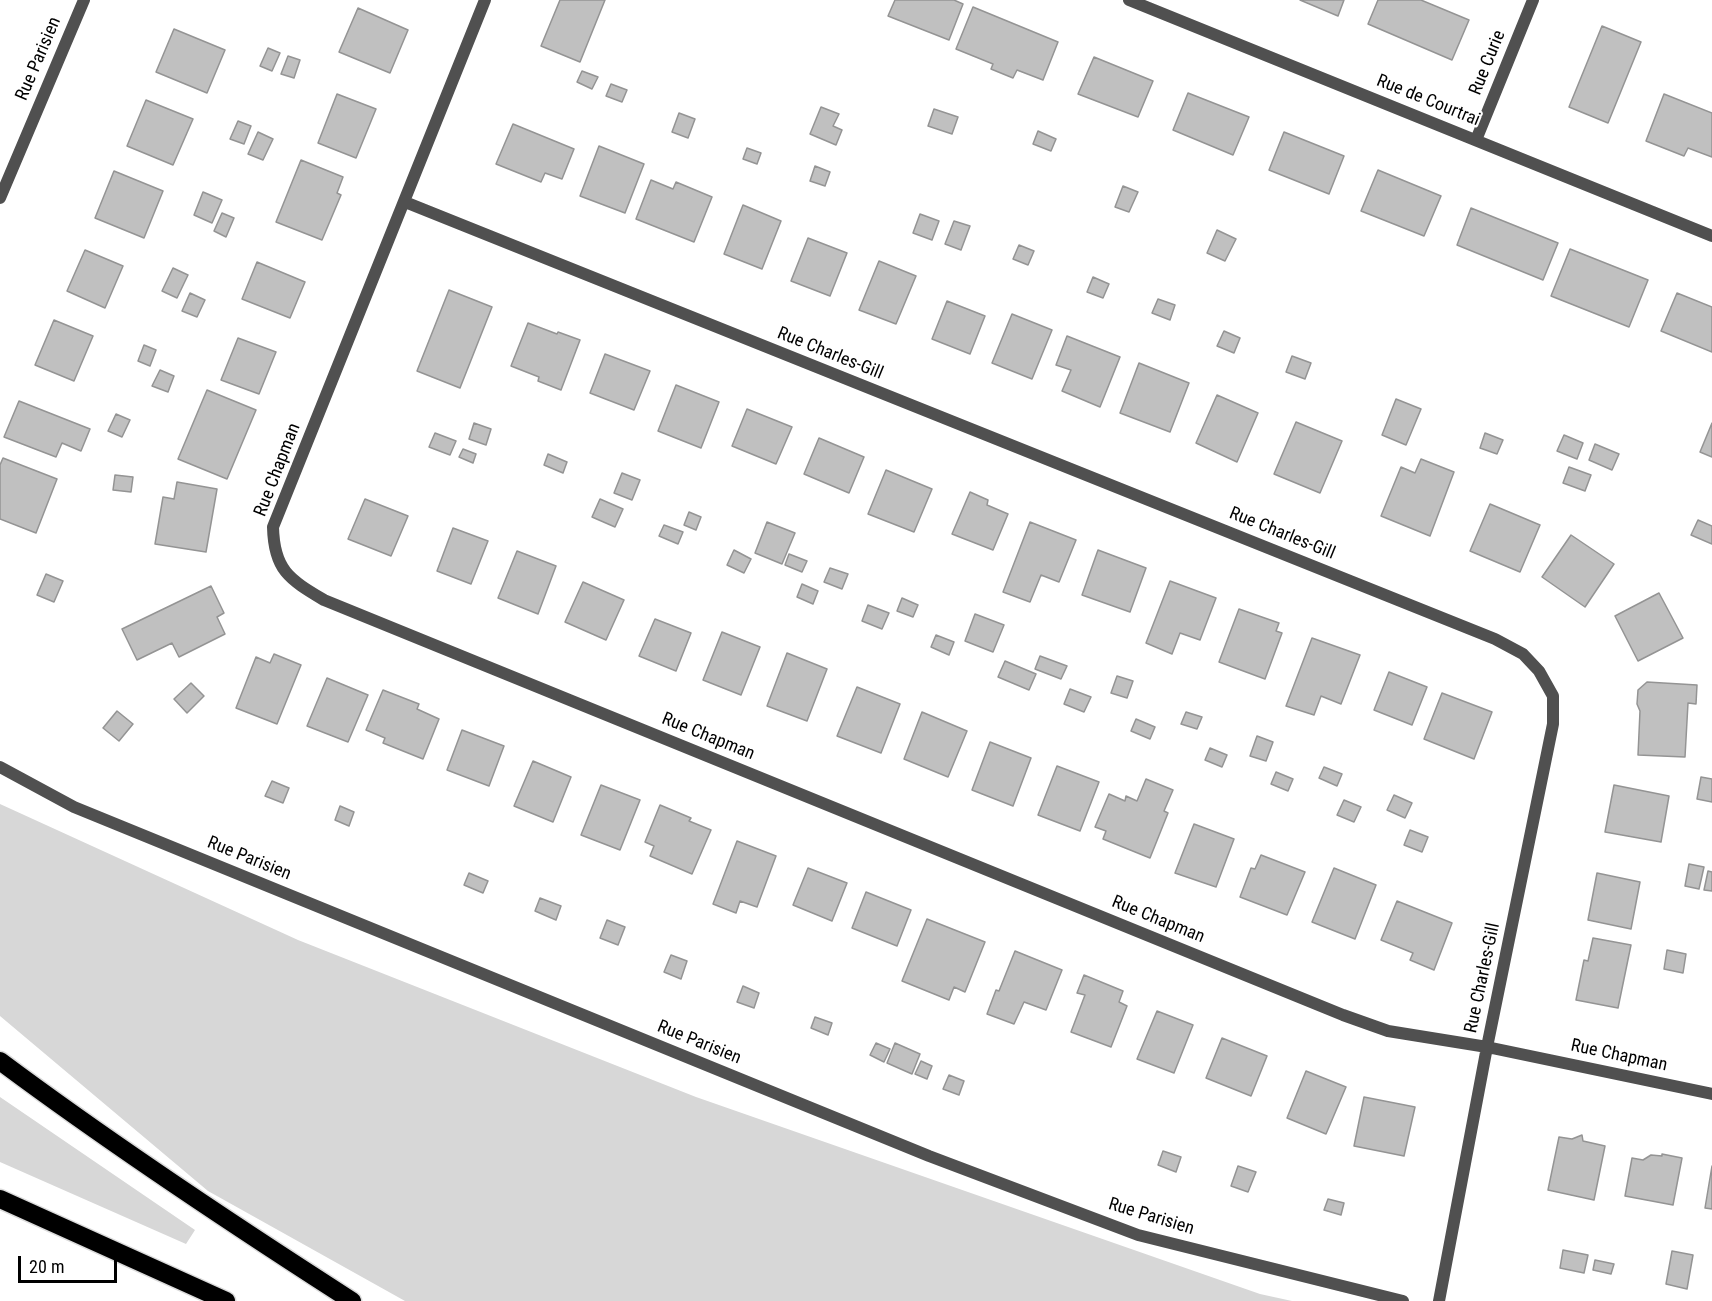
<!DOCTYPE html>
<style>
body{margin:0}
#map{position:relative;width:1712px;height:1301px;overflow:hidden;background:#fff;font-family:"Roboto Condensed",sans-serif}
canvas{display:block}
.scale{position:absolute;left:18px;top:1256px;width:99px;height:27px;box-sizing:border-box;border:3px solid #000;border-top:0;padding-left:8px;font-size:18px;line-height:21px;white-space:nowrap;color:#000;-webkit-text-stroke:4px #fff;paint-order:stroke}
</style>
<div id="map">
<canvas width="1712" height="1301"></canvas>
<div class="scale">20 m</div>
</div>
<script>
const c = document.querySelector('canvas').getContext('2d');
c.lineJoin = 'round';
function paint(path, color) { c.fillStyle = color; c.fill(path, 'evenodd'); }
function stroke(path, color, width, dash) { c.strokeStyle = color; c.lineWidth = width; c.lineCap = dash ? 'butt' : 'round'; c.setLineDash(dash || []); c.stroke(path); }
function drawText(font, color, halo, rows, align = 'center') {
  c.font = font + ' "Roboto Condensed",sans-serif'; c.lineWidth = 4.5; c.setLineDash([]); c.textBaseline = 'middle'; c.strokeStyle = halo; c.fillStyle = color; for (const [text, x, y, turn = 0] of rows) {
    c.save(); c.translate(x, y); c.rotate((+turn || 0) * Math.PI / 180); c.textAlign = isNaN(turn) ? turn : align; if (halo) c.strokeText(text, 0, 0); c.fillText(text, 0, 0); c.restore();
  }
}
paint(new Path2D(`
 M0 804 298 940 696 1097 1260 1294 1292 1301H405L208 1191 0 1016Z
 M0 1097 195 1230 186 1244 0 1162Z`), '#d7d7d7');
const building = new Path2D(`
 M560 0H605L580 62 541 46Z
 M895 0H954L963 4 949 40 888 16Z
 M1300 0H1344L1338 16Z
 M1378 0H1421L1469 20 1452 60 1368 24Z
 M973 7 1058 42 1043 80 1017 70 1013 78 991 69 993 64 956 49Z
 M358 8 408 30 390 73 339 52Z
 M1602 26 1641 42 1608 123 1569 107Z
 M174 29 225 50 207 93 156 72Z
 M268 48 280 53 272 71 260 66Z
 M288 56 300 60 294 78 281 74Z
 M1094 57 1153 81 1138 117 1078 94Z
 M582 71 598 77 592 89 577 82Z
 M611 84 627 90 622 102 606 96Z
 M1188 93 1249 117 1233 155 1173 130Z
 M337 94 376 109 356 158 318 143Z
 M1664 94 1712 113V157L1688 148 1684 156 1646 141Z
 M146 100 193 119 173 165 127 146Z
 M821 107 839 114 833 126 842 130 836 145 810 134Z
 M934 109 958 117 952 134 928 126Z
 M679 113 695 119 688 138 672 132Z
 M238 121 251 126 244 144 230 139Z
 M513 124 574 149 562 179 545 173 541 182 496 164Z
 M1038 131 1056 139 1051 151 1033 144Z
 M258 132 273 139 263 160 248 154Z
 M1284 132 1344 156 1329 194 1269 170Z
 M599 146 644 164 625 213 580 196Z
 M747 148 761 153 757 164 743 159Z
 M301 160 343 177 337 193 341 195 322 240 276 222Z
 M815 166 830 172 825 186 810 181Z
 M1378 170 1441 196 1424 236 1361 211Z
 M114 171 163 191 144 238 95 218Z
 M651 180 673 189 676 182 712 197 694 242 636 219Z
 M1123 186 1138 192 1129 212 1115 207Z
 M203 192 222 200 212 223 194 215Z
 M743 205 781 221 762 269 724 254Z
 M1471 208 1558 243 1543 280 1457 245Z
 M222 213 234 218 226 237 214 231Z
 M920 214 939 221 932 240 913 233Z
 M954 221 970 226 961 250 945 244Z
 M1217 230 1236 239 1225 261 1207 253Z
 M808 238 847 253 830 296 791 281Z
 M1019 245 1034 251 1028 265 1013 259Z
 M1570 249 1648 280 1629 327 1551 296Z
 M85 250 123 266 105 308 67 291Z
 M879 261 916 276 896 324 859 310Z
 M257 262 305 282 290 318 242 299Z
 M173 268 188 275 177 298 162 291Z
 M1093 277 1109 284 1103 298 1087 292Z
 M449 290 492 307 460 388 417 371Z
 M190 293 205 300 197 317 182 311Z
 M1677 293 1712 307V352L1661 331Z
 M1158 299 1175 305 1170 320 1152 313Z
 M947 301 985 316 970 354 932 339Z
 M1012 314 1052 330 1032 379 992 363Z
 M54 320 93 336 74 381 35 365Z
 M528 323 557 334 558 332 580 340 561 390 538 381 539 377 511 366Z
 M1224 331 1240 338 1234 353 1217 346Z
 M1067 336 1120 357 1100 407 1062 391 1071 370 1056 365Z
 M238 338 276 352 259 394 221 380Z
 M144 345 156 350 150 366 138 361Z
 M605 354 650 371 634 410 590 393Z
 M1292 356 1311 363 1305 379 1286 372Z
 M1139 363 1189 383 1170 432 1120 413Z
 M160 370 174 376 168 392 152 386Z
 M676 385 719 402 701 448 658 431Z
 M207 390 256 410 227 479 178 459Z
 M1217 395 1258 413 1237 462 1196 443Z
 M1396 399 1421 409 1406 445 1382 435Z
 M19 401 90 429 81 451 62 443 56 457 4 437Z
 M747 409 792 427 776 464 732 446Z
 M116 414 130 420 122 437 108 431Z
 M1296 422 1342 441 1320 493 1274 474Z
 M474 423 491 429 486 445 469 439Z
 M1712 423V457L1700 452Z
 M435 433 456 441 450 455 429 447Z
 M1485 433 1503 440 1497 454 1480 448Z
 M1564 435 1583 443 1577 459 1557 451Z
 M819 438 864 457 849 493 804 474Z
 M1595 444 1619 454 1612 470 1589 460Z
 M463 449 476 454 473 463 459 457Z
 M548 454 567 462 563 473 544 465Z
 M3 458 57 479 36 533 0 519V465Z
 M1421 459 1454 472 1430 536 1381 516 1401 467 1415 473Z
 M1569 467 1591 475 1585 491 1563 483Z
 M886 470 932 489 914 532 868 514Z
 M622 473 640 480 632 500 614 493Z
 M115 475 133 477 131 492 113 490Z
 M177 482 217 489 206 552 155 544 163 497 174 499Z
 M970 492 988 500 987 505 1008 514 993 550 952 534Z
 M365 499 408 516 391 556 348 539Z
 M600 499 623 509 615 527 592 517Z
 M1490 504 1540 525 1520 572 1470 551Z
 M689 512 701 517 696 530 684 525Z
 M1698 520 1712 526V544L1691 535Z
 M767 522 795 533 782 564 755 553Z
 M1030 522 1076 540 1059 582 1041 575 1030 602 1003 592Z
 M664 525 683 532 678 544 659 536Z
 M453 528 488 541 471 584 437 571Z
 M1571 535 1614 564 1585 607 1542 577Z
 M734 550 751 559 744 573 727 565Z
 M1098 550 1146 568 1130 612 1082 595Z
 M517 551 556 566 538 614 498 598Z
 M789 554 807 561 802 572 785 565Z
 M830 568 848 574 842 589 824 582Z
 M46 574 63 581 54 602 37 595Z
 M1170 581 1216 598 1200 640 1180 633 1172 654 1146 643Z
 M583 582 624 600 606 640 565 622Z
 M802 584 818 591 813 604 797 597Z
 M211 586 224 613 217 617 225 634 179 657 172 643 137 660 122 629Z
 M1659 593 1683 638 1638 661 1615 616Z
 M902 598 918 605 913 617 897 611Z
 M868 605 889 613 882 629 862 621Z
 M1239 609 1279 623 1276 631 1282 633 1265 679 1219 662Z
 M975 614 1004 625 993 652 965 641Z
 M655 619 691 633 676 671 639 656Z
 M722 632 760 647 741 695 703 680Z
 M936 635 954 642 949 655 931 647Z
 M1312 638 1360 655 1341 704 1321 696 1314 715 1286 706Z
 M787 653 827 669 807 721 767 706Z
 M274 654 301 665 277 724 236 708 256 657 270 663Z
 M1040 656 1067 666 1061 679 1035 669Z
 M1005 661 1036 674 1029 690 998 677Z
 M1389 672 1427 687 1412 725 1374 710Z
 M1117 676 1133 681 1127 698 1111 693Z
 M327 678 368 695 348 742 307 726Z
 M1647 682 1697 685 1696 704 1688 703 1685 757 1638 755 1640 711 1637 704 1638 690Z
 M191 683 204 696 187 713 174 699Z
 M857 687 900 704 881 753 837 736Z
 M1070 689 1091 697 1084 712 1064 704Z
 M383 690 419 704 417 709 439 719 423 759 383 743 385 738 366 730Z
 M1442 693 1492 712 1474 759 1424 739Z
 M117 711 133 724 119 741 103 728Z
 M922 712 967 731 948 777 904 759Z
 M1186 712 1202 717 1197 729 1181 724Z
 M1136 719 1155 727 1150 739 1131 731Z
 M462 730 504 746 489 786 447 770Z
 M1257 736 1273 742 1266 761 1250 756Z
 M990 742 1031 758 1013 806 972 790Z
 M1210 748 1227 755 1222 767 1205 760Z
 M533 761 571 777 553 822 514 806Z
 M1057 766 1099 782 1080 831 1038 815Z
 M1324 767 1342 774 1337 786 1319 778Z
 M1276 772 1293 779 1288 791 1271 784Z
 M1701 777 1712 779V802L1697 799Z
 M1146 779 1173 790 1164 811 1168 813 1150 858 1103 839 1106 831 1095 827 1109 794 1125 801 1126 796 1137 801Z
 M272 781 289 788 283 803 265 796Z
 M601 785 640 800 620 850 581 835Z
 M1614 785 1669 796 1661 842 1605 832Z
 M1394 795 1412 803 1405 818 1387 810Z
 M1344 800 1361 807 1354 822 1337 815Z
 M660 805 691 818 689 821 711 830 692 874 650 856 654 846 645 842Z
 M340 806 354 812 349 826 335 820Z
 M1194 824 1234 839 1216 887 1175 873Z
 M1410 830 1428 837 1422 852 1404 845Z
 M737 841 776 856 757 907 740 901 736 913 713 904Z
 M1261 855 1305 872 1287 915 1240 897 1251 868 1255 869Z
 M1689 864 1704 867 1699 889 1685 886Z
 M808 868 847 883 832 921 793 905Z
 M1334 868 1376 885 1355 939 1312 922Z
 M1708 871 1712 872V891L1704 890Z
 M469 873 488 881 483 893 464 885Z
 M1597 873 1640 882 1631 929 1588 920Z
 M866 892 911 910 897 946 852 928Z
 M540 898 561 906 556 920 535 911Z
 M1397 901 1452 923 1434 970 1410 960 1413 953 1381 940Z
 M927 919 985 942 965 992 954 987 949 1000 902 981Z
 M607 920 625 927 618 945 600 938Z
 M1593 938 1631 945 1618 1008 1576 1000 1584 960 1588 961Z
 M1667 950 1686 954 1683 973 1664 969Z
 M1015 951 1062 970 1046 1010 1024 1002 1014 1024 987 1014 996 990 999 991Z
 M671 955 687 961 681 979 664 972Z
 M1084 975 1123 991 1119 1002 1127 1006 1111 1047 1071 1032 1085 995 1077 993Z
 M743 986 759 993 754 1008 737 1002Z
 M1157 1011 1193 1025 1174 1073 1137 1059Z
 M815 1017 832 1023 828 1035 811 1028Z
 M1222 1038 1267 1056 1251 1096 1206 1078Z
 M876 1043 890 1049 884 1062 870 1055Z
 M895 1043 920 1054 912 1074 887 1063Z
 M921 1061 932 1066 927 1079 915 1074Z
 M1306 1071 1346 1087 1326 1134 1287 1118Z
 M949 1075 964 1081 959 1095 943 1089Z
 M1364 1097 1415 1107 1404 1156 1354 1146Z
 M1582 1135 1583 1141 1605 1146 1594 1200 1548 1190 1559 1137 1572 1139Z
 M1163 1151 1181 1157 1176 1172 1158 1165Z
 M1662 1154 1682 1158 1673 1205 1625 1196 1632 1158 1643 1160 1651 1155 1662 1156Z
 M1238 1166 1256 1172 1248 1192 1231 1186Z
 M1712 1166V1209L1705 1208Z
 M1328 1199 1344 1203 1341 1215 1324 1210Z
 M1563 1250 1588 1255 1584 1273 1560 1268Z
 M1672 1251 1693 1255 1687 1289 1666 1284Z
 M1595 1260 1614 1264 1611 1274 1593 1270Z`);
paint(building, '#c0c0c0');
stroke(building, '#949494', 1.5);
const motorway = new Path2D(`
 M0 1061C114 1146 232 1224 352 1301
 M0 1199 226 1301`);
stroke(motorway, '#dbdbdb', 21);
stroke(new Path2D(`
 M485 0 273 527C274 570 289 579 324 600L1343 1015 1388 1031 1487 1047 1712 1094
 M1129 0 1712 236
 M1476 140 1533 0
 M405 202 1495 639 1523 654 1539 671 1553 696V724L1487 1047 1439 1301`), '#505050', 12);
stroke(new Path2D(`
 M0 198 84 0
 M0 767 74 807 929 1156 1138 1235 1403 1301`), '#505050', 12);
stroke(motorway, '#000', 18);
drawText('18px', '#000', '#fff', [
 ["Rue Parisien",39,59,-67],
 ["Rue Curie",1488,63,-68],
 ["Rue de Courtrai",1428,101,22],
 ["Rue Charles-Gill",830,354,22],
 ["Rue Chapman",278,470,-69],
 ["Rue Charles-Gill",1282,534,22],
 ["Rue Chapman",708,737,22],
 ["Rue Parisien",249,859,22],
 ["Rue Chapman",1158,920,22],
 ["Rue Charles-Gill",1483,978,-78],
 ["Rue Parisien",699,1043,22],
 ["Rue Chapman",1619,1056,12],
 ["Rue Parisien",1151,1217,17]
]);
</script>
